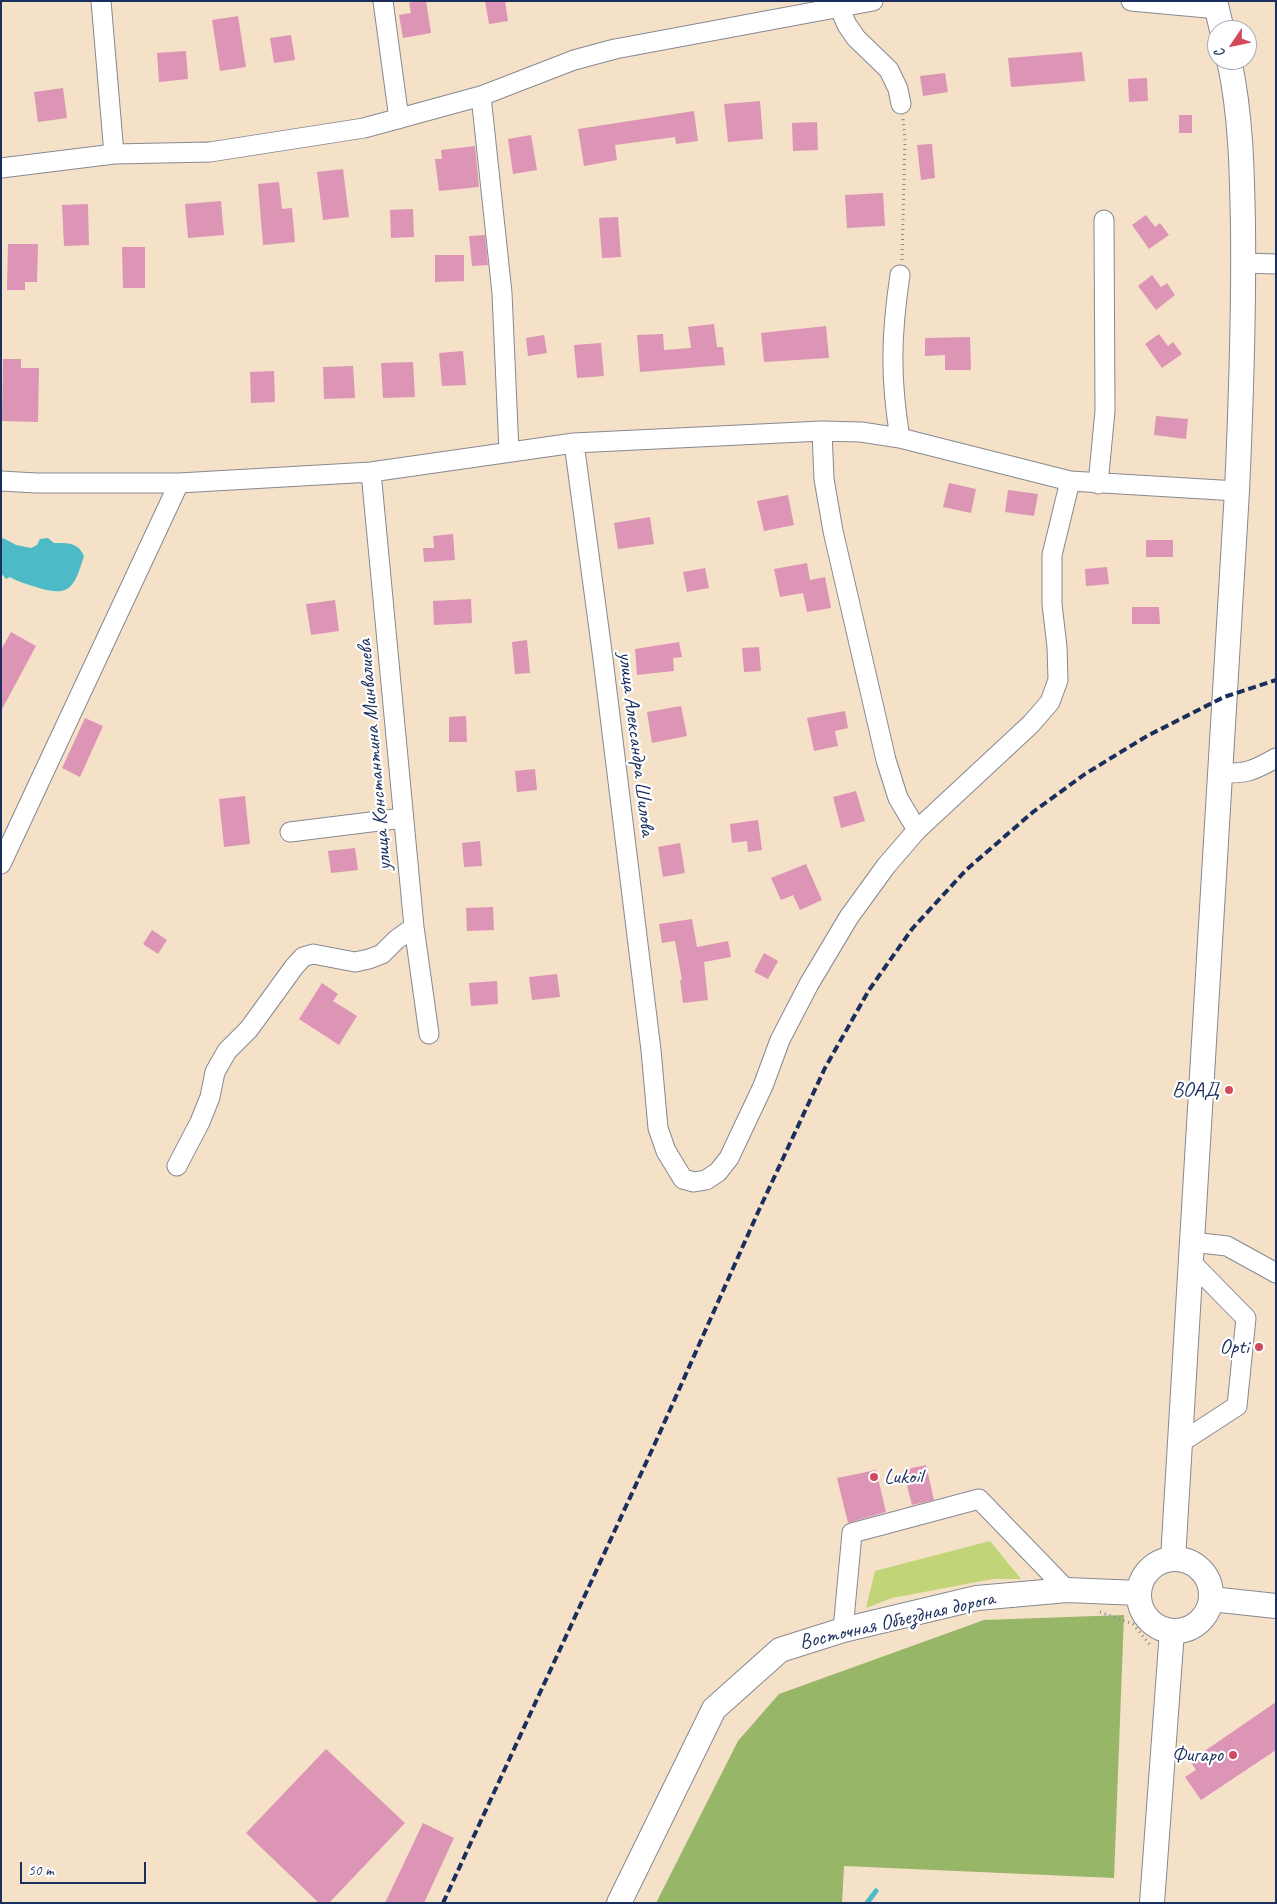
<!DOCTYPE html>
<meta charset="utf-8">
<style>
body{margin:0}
#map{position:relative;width:1277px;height:1904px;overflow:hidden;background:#f4e1c7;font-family:Caveat,sans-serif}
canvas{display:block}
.frame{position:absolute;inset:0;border:2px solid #1b2f5e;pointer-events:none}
.north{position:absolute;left:1207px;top:20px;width:50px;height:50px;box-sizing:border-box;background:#fff;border:1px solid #a4acbf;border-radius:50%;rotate:236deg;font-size:14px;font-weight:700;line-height:20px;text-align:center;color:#1b2f5e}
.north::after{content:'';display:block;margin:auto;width:18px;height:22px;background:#d1495b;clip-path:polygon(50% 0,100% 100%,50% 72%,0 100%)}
.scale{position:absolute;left:20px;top:1862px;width:126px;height:22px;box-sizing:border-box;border:2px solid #1b2f5e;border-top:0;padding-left:6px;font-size:15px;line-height:18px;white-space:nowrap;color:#1b2f5e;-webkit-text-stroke:4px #fff;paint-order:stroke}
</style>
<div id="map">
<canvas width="1277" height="1904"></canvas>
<div class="frame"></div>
<div class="north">С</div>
<div class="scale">50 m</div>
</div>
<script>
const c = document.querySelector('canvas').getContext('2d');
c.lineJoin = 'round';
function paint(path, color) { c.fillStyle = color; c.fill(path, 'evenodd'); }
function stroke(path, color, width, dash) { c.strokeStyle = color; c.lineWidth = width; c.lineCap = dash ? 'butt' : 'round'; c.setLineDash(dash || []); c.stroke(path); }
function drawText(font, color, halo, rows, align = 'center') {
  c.font = font + ' Caveat,sans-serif'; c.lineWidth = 4.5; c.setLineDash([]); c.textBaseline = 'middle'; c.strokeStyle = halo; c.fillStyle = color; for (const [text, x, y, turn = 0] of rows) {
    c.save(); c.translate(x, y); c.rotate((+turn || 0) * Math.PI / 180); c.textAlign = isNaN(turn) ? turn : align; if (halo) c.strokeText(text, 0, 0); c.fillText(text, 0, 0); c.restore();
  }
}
paint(new Path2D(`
 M990 1541 1021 1579H993L892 1598 866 1608 875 1571Z`), '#c1d477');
paint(new Path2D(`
 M1124 1615 1114 1878 844 1866 842 1903H656L738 1741 779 1694 984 1620Z`), '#98b668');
paint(new Path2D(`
 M1 538 5 539 16 545 31 548 37 545 40 539 48 538 54 543C67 543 78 542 84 556 74 588 70 598 36 587 27 584 18 582 10 577L6 579 1 573Z`), '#4dbac8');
stroke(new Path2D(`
 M867 1903 876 1891`), '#4dbac8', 5);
paint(new Path2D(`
 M417 1H426L431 33 403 38 399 15 411 13 409 3Z
 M485 1H505L508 21 489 24Z
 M238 16 246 67 220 71 212 20Z
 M291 35 295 60 274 63 270 38Z
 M186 51 188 79 159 82 157 53Z
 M1082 52 1085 81 1011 87 1008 58Z
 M945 73 948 92 923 96 920 76Z
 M1147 78 1148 101 1129 102 1128 79Z
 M63 88 67 118 38 122 34 92Z
 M760 101 763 139 728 142 724 104Z
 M694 111 698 141 676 144 675 137 615 145 617 160 584 166 578 129Z
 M1179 115H1192V133H1179Z
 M817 122 818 150 793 151 792 123Z
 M531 135 537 170 513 174 508 139Z
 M932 144 935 178 921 180 917 145Z
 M475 146 479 187 439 191 435 159H442L441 150Z
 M343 169 349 217 323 220 317 172Z
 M279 182 282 209 292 208 295 242 263 245 258 184Z
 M883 193 885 226 847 228 845 195Z
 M221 201 224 235 188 238 185 204Z
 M88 204 89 245 64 246 62 205Z
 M413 209 414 237 391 238 390 210Z
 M1146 215 1155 227 1160 223 1169 235 1149 249 1132 225Z
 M618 217 621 257 602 258 599 218Z
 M485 235 488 265 472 266 469 236Z
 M8 244H38L37 282H25V290H7Z
 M122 247H145V288H123Z
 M435 255H464V281L435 282Z
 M1152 275 1161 287 1167 283 1175 295 1156 310 1138 286Z
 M714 324 717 347H723L725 365 640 372 637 335 663 334 664 350 691 348 688 327Z
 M826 326 829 358 764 362 761 333Z
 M1159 334 1168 346 1173 342 1182 354 1162 368 1145 344Z
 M544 335 547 353 528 356 526 338Z
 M970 337 971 370H945V355L925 356V338Z
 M601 343 604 376 577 378 574 345Z
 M463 351 466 385 442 386 439 353Z
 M3 359H21V368H39L38 422 2 421Z
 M413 362 415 397 383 398 381 363Z
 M353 366 355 398 324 399 323 367Z
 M274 371 275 402 251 403 250 372Z
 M1156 416 1188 419 1186 439 1154 435Z
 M949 483 976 489 971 513 943 507Z
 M1008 490 1038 494 1034 516 1005 512Z
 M788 495 794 525 764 531 757 501Z
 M650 517 654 544 618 549 614 523Z
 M453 534 455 560 424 562 423 548H434L433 536Z
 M1146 540H1173V557H1146Z
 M807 563 810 580 825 577 831 608 807 612 803 593 780 597 774 569Z
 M1107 567 1109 584 1086 586 1085 569Z
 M705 568 709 588 687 592 683 572Z
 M471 599 472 623 434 625 433 601Z
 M335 600 339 631 311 635 306 604Z
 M1132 607H1159L1160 624H1132Z
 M11 632 36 646 1 711V650Z
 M527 640 530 673 515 674 512 642Z
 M679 642 682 657 673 658 674 671 637 675 635 649Z
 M759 647 761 671 744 672 742 648Z
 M681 706 687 736 652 743 647 712Z
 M845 711 848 728 835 731 838 746 814 751 807 718Z
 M466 716 467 742H449V717Z
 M85 718 103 726 80 777 62 768Z
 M535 769 537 790 517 792 515 771Z
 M856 791 865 821 841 828 833 797Z
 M245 796 250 844 224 847 219 799Z
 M758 820 762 850 748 852 747 841 732 843 730 824Z
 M480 841 482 866 464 867 462 843Z
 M680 843 685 873 663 877 658 847Z
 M355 848 358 870 331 873 328 851Z
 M806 864 822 900 800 910 793 895 781 900 771 878Z
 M493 907 494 930 467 931 466 908Z
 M692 919 697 947 728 941 731 957 704 962 708 1000 683 1003 680 980H682L675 941 662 943 659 924Z
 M152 930 167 940 158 954 143 944Z
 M764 953 778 961 768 979 754 972Z
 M557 974 560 997 532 1000 529 977Z
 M497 981 498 1004 471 1006 469 983Z
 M322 983 338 994 333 1001 357 1016 339 1045 299 1019Z
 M926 1465 934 1500 912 1505 903 1470Z
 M876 1470 886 1512 848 1523 837 1478Z
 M1276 1702V1750L1201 1800 1185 1777 1196 1770 1190 1761Z
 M326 1749 405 1823 329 1903H319L246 1833Z
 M423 1823 454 1838 424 1903H385Z`), '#dc95b5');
const minor = new Path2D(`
 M101 1 114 154
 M383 1 399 119
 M1131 1 1218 9
 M839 7 847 25 856 38 889 70 898 89 901 104
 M481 96 502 293 509 452
 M1 168 114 154 210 152 364 128 481 96 574 60 615 49 873 1
 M1243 263 1276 264
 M900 275C891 335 890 378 900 438
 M822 431 824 479 833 531 886 760 898 798 917 830
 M574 443 603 659 651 1050 658 1128 666 1151 683 1179 694 1182 706 1180 718 1172 729 1158 763 1086 780 1040 809 984 849 917 886 866 917 830 1031 724 1050 702 1058 680 1057 647 1052 604V555L1070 481
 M371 472 414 927 429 1034
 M1 481 36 483H179L371 472 574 443 822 431 861 432 900 438 1070 481 1237 491
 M1098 484 1105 411 1104 220
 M1220 773C1246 774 1253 771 1276 758
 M290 832 403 818
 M1 864 179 483
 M177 1166 200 1122 210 1097 215 1072 227 1051 249 1029 294 967 303 957 313 954 355 962 369 959 382 954 396 940 414 927
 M1192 1242 1227 1246 1276 1273
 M1180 1443 1237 1406 1246 1318 1191 1262
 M843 1630 852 1533 979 1499 1067 1590`);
const major = new Path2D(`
 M1215 1 1222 30
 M1173 1559 1237 491C1241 403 1244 314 1243 226 1242 171 1241 114 1229 60
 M1139 1595a36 36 0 1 1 72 0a36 36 0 1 1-72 0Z
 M1211 1599 1276 1606
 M619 1903 714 1709 780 1650 843 1630 977 1598 1067 1590 1139 1593
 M1152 1903 1172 1631`);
stroke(minor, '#888892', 21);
stroke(major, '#888892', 26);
stroke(new Path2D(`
 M902 260 905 140 903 119
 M1100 1612 1133 1624 1151 1646`), '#888892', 3, [1, 4]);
stroke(minor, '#fff', 19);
stroke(major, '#fff', 24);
stroke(new Path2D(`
 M443 1903 657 1439 759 1210 825 1068 869 990 912 929 966 870 1033 812 1085 774 1147 736 1224 697 1276 680`), '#1b2f5e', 4, [8, 4]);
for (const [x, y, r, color] of [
 [1229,1090,5,"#d1495b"],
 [1259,1347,5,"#d1495b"],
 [874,1477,5,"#d1495b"],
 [1233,1755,5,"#d1495b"]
]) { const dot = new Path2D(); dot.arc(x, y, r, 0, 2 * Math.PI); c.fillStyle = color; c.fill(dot); stroke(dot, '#fff', 2); }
drawText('21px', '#1b2f5e', '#fff', [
 ["улица Александра Шилова",636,744,83],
 ["улица Константина Минвалиева",375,755,-95],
 ["Восточная Объездная дорога",897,1621,-13]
]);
drawText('21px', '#1b2f5e', '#fff', [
 ["ВОАД",1219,1090],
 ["Opti",1249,1347],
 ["Lukoil",884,1477,"left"],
 ["Фигаро",1223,1755]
], 'right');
</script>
